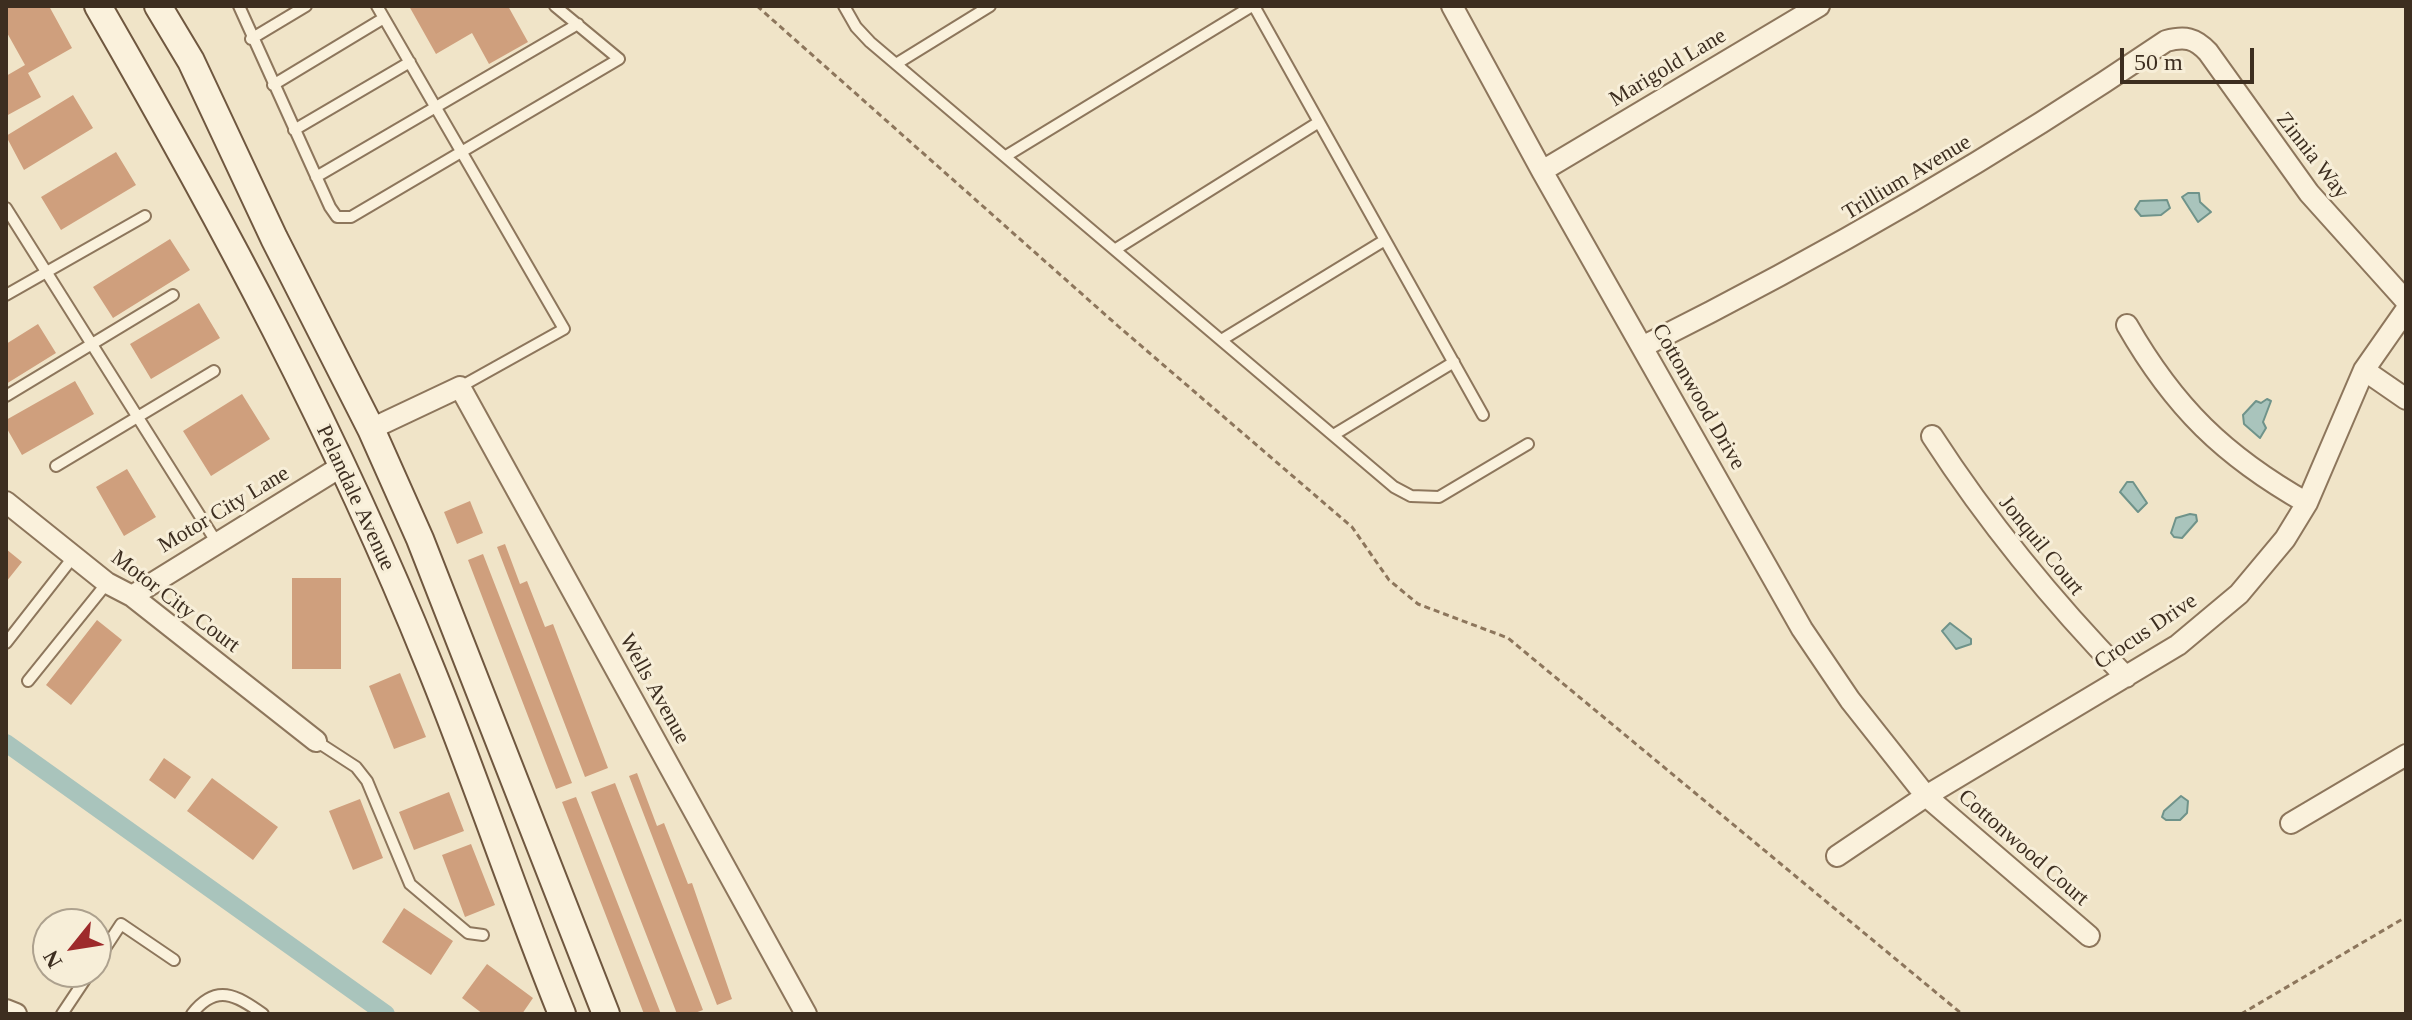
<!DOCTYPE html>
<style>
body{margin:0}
#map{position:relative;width:2412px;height:1020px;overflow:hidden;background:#f0e4c8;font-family:Georgia,serif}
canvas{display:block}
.frame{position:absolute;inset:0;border:8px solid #3d2e20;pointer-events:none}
.north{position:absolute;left:32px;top:908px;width:80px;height:80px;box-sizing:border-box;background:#f7eed8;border:2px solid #ada18e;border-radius:50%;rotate:240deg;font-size:22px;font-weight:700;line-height:32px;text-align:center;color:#3d2e20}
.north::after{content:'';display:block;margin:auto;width:28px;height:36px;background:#9e2a2b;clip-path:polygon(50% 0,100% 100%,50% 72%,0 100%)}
.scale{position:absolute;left:2120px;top:48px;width:134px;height:36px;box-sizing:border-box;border:4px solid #3d2e20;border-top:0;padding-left:10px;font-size:24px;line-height:28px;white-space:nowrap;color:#3d2e20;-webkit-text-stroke:6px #f7eed8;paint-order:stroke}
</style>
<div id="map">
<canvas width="2412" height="1020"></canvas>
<div class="frame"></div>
<div class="north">N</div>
<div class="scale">50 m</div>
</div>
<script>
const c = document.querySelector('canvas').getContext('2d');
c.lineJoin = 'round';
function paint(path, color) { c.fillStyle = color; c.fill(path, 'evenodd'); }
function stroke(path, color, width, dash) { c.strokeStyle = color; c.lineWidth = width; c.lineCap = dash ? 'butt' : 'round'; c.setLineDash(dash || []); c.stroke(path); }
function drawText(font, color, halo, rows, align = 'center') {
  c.font = font + ' Georgia,serif'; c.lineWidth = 6; c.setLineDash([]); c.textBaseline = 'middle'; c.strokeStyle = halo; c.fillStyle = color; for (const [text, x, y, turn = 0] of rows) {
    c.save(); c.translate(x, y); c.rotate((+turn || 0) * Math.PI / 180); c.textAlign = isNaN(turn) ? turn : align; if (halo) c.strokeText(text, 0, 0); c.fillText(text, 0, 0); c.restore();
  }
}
const water = new Path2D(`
 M2188 193H2199L2200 202 2211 212 2198 222 2182 197Z
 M2167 200 2170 208 2161 215 2141 216 2135 209 2140 201Z
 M2267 399 2271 401 2263 422 2266 428 2260 438 2244 424 2243 415 2256 401 2261 403Z
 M2127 482H2133L2147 503 2138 512 2120 492Z
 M2190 514 2196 515 2197 521 2182 538 2174 537 2171 533 2176 518Z
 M1950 623 1971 639V644L1956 649 1942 631Z
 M2181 796 2188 801 2187 813 2180 820H2166L2162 817 2164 811Z`);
paint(water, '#a9c4bc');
stroke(water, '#6f938a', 2);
stroke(new Path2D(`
 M6 743 386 1014`), '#a9c4bc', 18);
paint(new Path2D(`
 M6 6H49L72 48 28 73 41 97 6 116V76L25 65 6 31Z
 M409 6H508L528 42 489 64 472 33 436 54Z
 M73 95 93 128 24 170 6 136Z
 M116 152 136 185 61 230 41 197Z
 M170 239 190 270 113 318 93 287Z
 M199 303 220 338 151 379 130 344Z
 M38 324 56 353 6 384V344Z
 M75 381 94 414 22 455 6 427V420Z
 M242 394 270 439 211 476 183 431Z
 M127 469 156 517 124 536 96 487Z
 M470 501 483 533 457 544 444 512Z
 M505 544 520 584 527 581 545 627 553 624 608 768 585 777 497 547Z
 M6 549 22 562 6 582Z
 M483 554 572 783 556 789 468 560Z
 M292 578H341V669H292Z
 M97 620 122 640 71 705 46 685Z
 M400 673 426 737 394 749 369 686Z
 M164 758 191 777 175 799 149 780Z
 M637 773 657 826 664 823 688 884 692 883 732 999 717 1005 629 776Z
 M212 778 278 827 253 860 187 811Z
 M615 783 703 1010 692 1014H677L591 792Z
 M449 792 464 831 414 850 399 812Z
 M576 797 661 1014H644L562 802Z
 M360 799 383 858 353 870 329 811Z
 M471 844 495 905 465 917 442 855Z
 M404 908 453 941 431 975 382 942Z
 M487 964 533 998 522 1014H483L462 998Z`), '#cf9f7d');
const lane = new Path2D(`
 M239 6 330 207 337 217H351L619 59 555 6
 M377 6 564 329 460 387
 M844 6 856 27 870 42 1394 487 1411 496 1439 497 1528 444
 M1254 6 1483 415
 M251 39 306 6
 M896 64 990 6
 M273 85 384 18
 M294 130 410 62
 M1006 156 1252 6
 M316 177 578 24
 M6 208 217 543
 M1116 249 1319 122
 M6 295 145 216
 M1223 339 1385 240
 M6 396 173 295
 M1335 434 1454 362
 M56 466 214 371
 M6 643 74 556
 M28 681 107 583
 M316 741 356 767 367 781 410 884 468 933 483 935
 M96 962 121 924 174 960
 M62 1014 90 972
 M192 1014C216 983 236 995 263 1014`);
const street = new Path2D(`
 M1452 6 1542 171 1802 629 1850 700 1926 796 2089 936
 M1542 171 1819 6
 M2127 325C2174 407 2224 456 2307 503
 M1642 347C1824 256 1998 155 2166 41 2185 36 2195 38 2208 52L2309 193 2406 301
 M2364 370 2406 399
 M371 429 460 387 806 1014
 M1932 436C1989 524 2052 601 2126 677
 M6 502 107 583 132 596 316 741
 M132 596 342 466
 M2291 823 2406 755
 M1837 856 1926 796 2178 645 2239 594 2285 539 2307 503 2364 370 2406 310
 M6 1010 16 1014`);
const secondary = new Path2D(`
 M98 6C221 219 337 435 429 664 476 779 515 898 562 1014
 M158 6 191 61 274 238 371 429 420 539 606 1014`);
stroke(lane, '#8d765c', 14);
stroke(street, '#8d765c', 24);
stroke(secondary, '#6f573f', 30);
stroke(new Path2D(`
 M757 6 1118 326 1352 527 1389 580 1418 604 1508 638 1962 1014
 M2241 1014 2406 917`), '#8d765c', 3, [6, 4]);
stroke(lane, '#faf1dc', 10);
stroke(street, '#faf1dc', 20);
stroke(secondary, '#faf1dc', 26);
drawText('22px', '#3d2e20', '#f7eed8', [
 ["Marigold Lane",1668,68,-31],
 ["Zinnia Way",2312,156,52],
 ["Trillium Avenue",1907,178,-31],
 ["Cottonwood Drive",1698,397,60],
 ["Pelandale Avenue",355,498,65],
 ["Motor City Lane",224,510,-31],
 ["Jonquil Court",2041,546,51],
 ["Motor City Court",175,602,37],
 ["Crocus Drive",2146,632,-34],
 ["Wells Avenue",654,689,61],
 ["Cottonwood Court",2023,848,41]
]);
</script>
